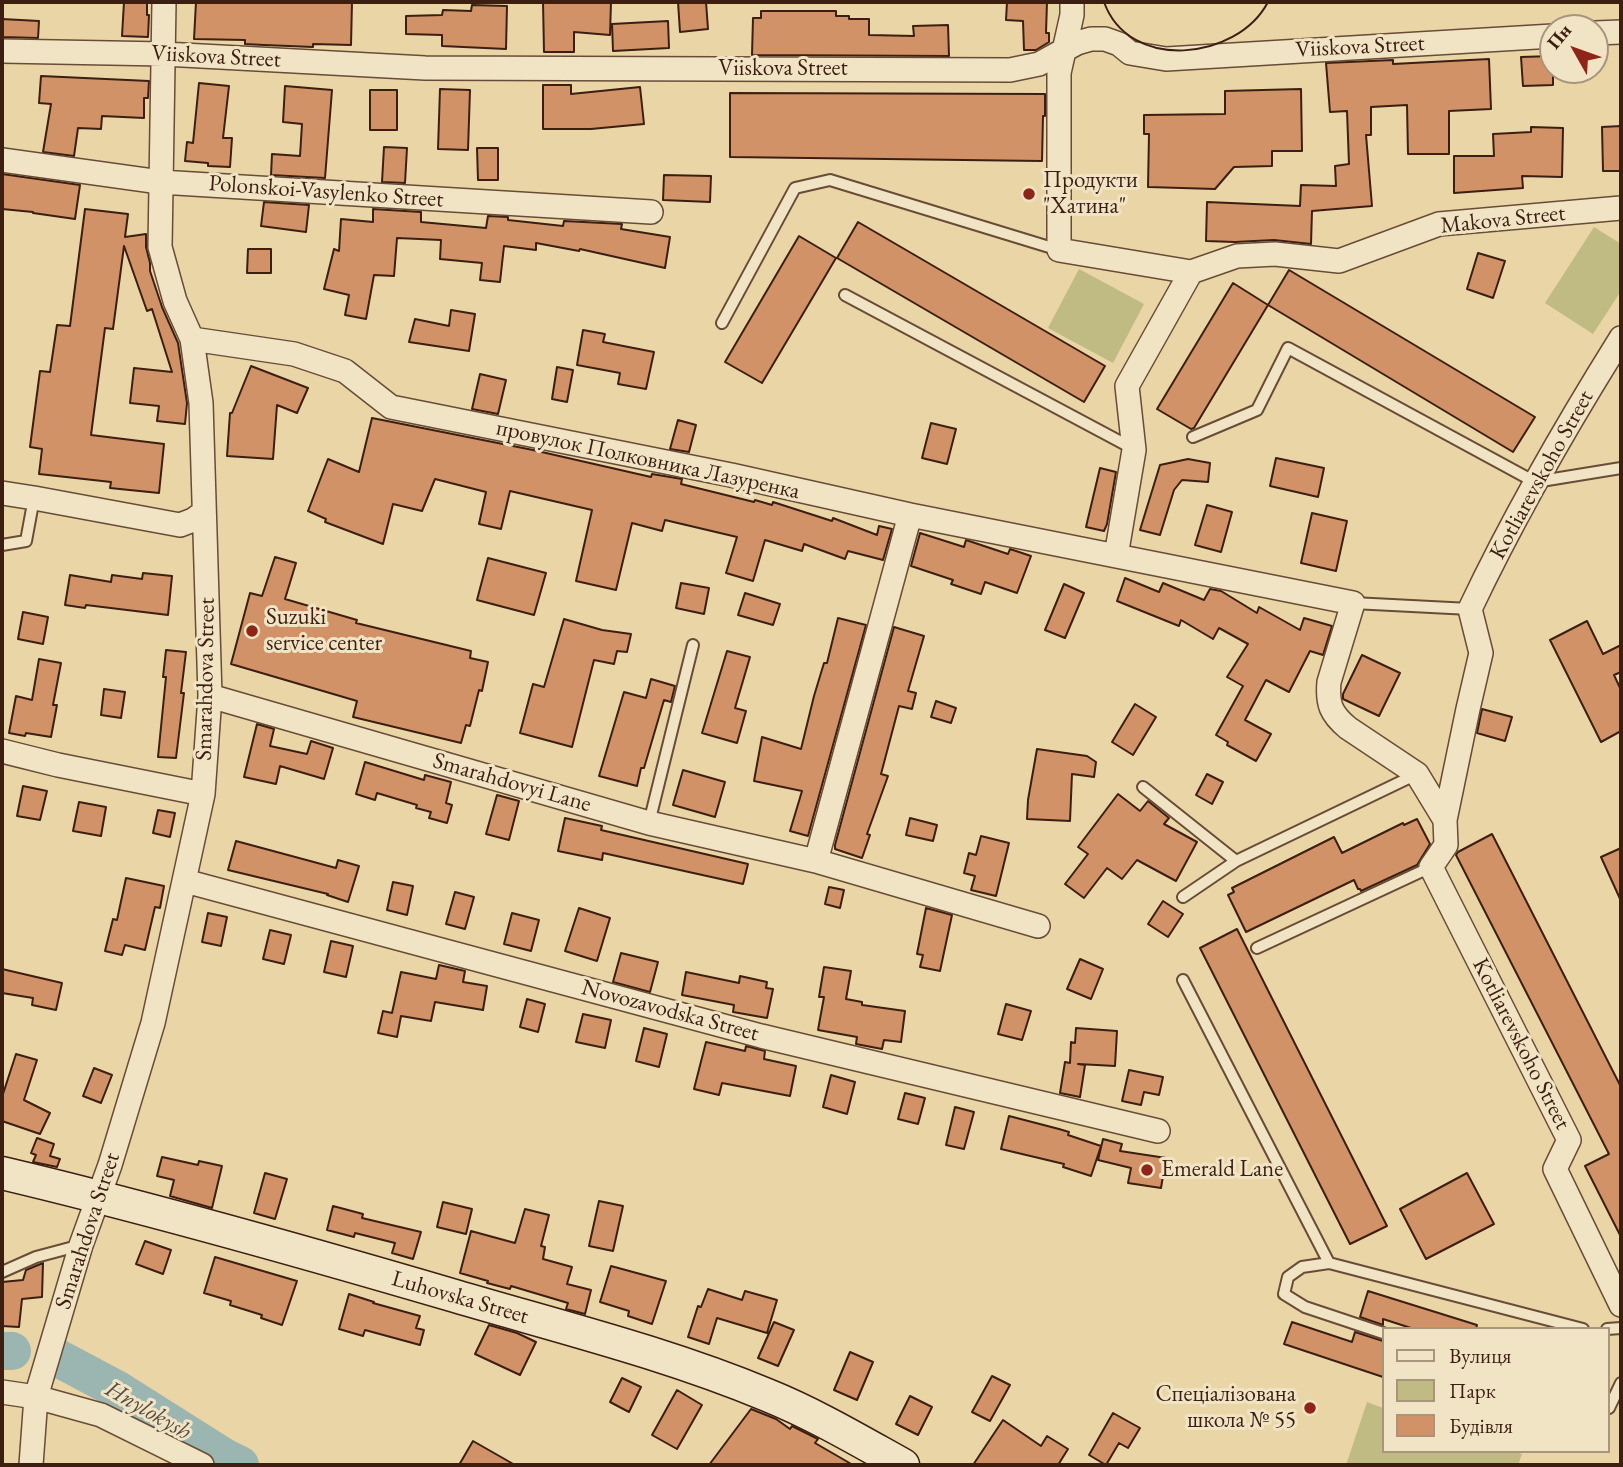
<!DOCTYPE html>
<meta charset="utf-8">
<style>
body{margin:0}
#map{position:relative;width:1623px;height:1467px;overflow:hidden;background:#ead5a6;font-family:"EB Garamond",serif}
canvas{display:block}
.frame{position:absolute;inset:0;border:4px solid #3c1f12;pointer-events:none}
.legend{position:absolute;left:1382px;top:1327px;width:228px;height:126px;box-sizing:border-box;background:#f1e4c5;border:2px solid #a9957d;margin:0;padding:9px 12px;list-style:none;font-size:21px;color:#3c1f12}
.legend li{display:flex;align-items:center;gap:14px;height:35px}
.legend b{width:35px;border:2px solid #a9957d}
.north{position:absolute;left:1539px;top:14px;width:70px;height:70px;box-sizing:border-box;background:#f1e4c5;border:2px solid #a9957d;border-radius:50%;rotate:310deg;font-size:19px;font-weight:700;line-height:28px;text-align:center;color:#3c1f12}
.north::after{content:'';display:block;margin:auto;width:24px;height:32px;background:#8f2418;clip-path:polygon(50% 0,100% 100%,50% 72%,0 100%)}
</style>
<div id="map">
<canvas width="1623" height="1467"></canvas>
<div class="frame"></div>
<ul class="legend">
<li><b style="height:9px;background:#f1e4c5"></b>Вулиця</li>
<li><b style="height:19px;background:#bfbb82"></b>Парк</li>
<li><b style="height:19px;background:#d19267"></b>Будівля</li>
</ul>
<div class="north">Пн</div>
</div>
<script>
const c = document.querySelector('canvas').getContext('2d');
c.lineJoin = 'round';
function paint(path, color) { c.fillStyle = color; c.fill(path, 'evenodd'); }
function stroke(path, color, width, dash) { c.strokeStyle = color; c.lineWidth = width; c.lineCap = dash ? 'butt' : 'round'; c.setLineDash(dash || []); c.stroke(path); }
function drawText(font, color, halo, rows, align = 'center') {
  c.font = font + ' "EB Garamond",serif'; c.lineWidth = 6; c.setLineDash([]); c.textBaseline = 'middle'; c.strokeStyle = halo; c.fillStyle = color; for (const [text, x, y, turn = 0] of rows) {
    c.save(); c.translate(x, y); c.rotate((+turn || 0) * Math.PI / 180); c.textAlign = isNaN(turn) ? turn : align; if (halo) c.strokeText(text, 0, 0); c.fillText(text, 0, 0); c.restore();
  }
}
paint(new Path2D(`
 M1594 227 1621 244V291L1593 334 1545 303Z
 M1079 269 1144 304 1113 363 1048 328Z
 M1367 1402 1383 1408V1451H1513L1522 1454 1518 1465H1346Z`), '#bfbb82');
stroke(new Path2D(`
 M2 1351H12
 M56 1357 118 1390 224 1457 240 1465`), '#9bb6b1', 38);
const building = new Path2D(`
 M124 2H147V15H149L148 37 122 36Z
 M196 2 335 3V2H352L351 45 313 44V47L264 45 245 44V40L194 39Z
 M543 2H611L610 35 574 32V52H544Z
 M678 2H706L708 29 680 32Z
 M1007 2H1047L1046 33H1049V42L1036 50H1024L1023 21 1006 20Z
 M472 5 507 6 506 49 442 46V35L406 34V16L442 15 443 10 471 11Z
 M761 11H836V16H849V19H869V35L914 36 913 26 948 25 949 56 752 55 753 18H761Z
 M2 19 39 21 38 38 2 37Z
 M668 21 669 48 613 51 612 24Z
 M1553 56V85L1523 86 1521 57Z
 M1489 59 1491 109 1449 111V154H1408L1407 105 1371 107V135H1366L1372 206 1312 211 1311 244 1274 240 1235 242 1206 241 1207 202 1300 206 1301 185 1336 186 1335 166 1349 164 1347 111 1330 112 1326 63 1393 60V64Z
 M41 76 149 81 148 98H144V118L102 116 101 129 78 128 74 156 43 152 51 104 39 103Z
 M199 83 229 86 223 138H232L230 167 208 166V163L185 161 187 142 193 143Z
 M543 85H571V94L640 87 644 124 591 129H543Z
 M285 86 332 90 325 178 271 175 272 154 300 156 302 124 283 122Z
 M440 89 470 90 468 150 438 149Z
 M1301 89 1302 151H1272V166L1234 167 1215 189 1148 187 1149 134H1144V115L1225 114V91Z
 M370 90H397V130H370Z
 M730 93 1045 94V116H1043L1042 161 730 157Z
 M1621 126V171H1603L1602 127Z
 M1531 127 1563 128 1562 177 1522 176 1523 188 1454 193V156H1494L1493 134 1531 132Z
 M384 147 407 148 405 183 382 182Z
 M477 148H498V180H478Z
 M2 174 80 185 75 219 33 213V212L2 209Z
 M664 175 711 176 710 202 663 200Z
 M264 202 309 205 306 232 261 226Z
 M85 209 128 214 125 237 146 234V247L150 263V271L162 307 178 343 187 403 185 424 157 421 159 406 130 403 134 368 172 372 152 309 147 311 124 246 113 329 105 328 91 435 164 444 159 493 110 488 111 482 39 474 42 449 30 447 40 371 50 372 57 325 70 326Z
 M373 209 421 212V222L486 228 488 216 508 217V220L563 226 564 221 622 224 621 229 670 237 665 268 580 249 579 251 536 243V250L504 246 500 282 480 280 482 263 440 259 441 240 397 238 394 276 374 275 366 319 345 315 349 295 324 289 334 249 339 251 341 219 373 222Z
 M858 222 1105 366 1084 402 837 258Z
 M799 236 836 258 762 383 725 362Z
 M248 249H271V273H247Z
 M1478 253 1505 261 1493 298 1467 289Z
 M1289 270 1535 417 1513 452 1268 305Z
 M1233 283 1268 305 1194 428 1191 429 1157 409Z
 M451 310 475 314 469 351 409 342 415 319 449 326Z
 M583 330 605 334 603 342 654 352 646 389 618 384 620 373 577 365Z
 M251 366 308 388 297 413 277 405 273 459 227 456 230 413H232Z
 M557 367 573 370 567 402 552 399Z
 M480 374 506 380 498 414 472 409Z
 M372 418 533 450 651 477 652 474 682 479 681 484 754 502 755 500 772 505 773 502 832 521 833 518 877 535 879 526 892 529 883 560 848 551 845 559 804 544 802 551 765 540 753 581 726 573 737 537 665 520 662 531 632 523 616 590 576 581 592 510 510 491 501 529 479 524 486 492 435 479 422 511 393 504 383 544 325 522 326 519 308 511 328 459 359 472Z
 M678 420 696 425 689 452 670 449Z
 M931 423 956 429 947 464 922 458Z
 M1276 458 1324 468 1318 497 1270 486Z
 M1188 459 1210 463 1208 482 1182 480 1174 490 1160 535 1140 530 1160 465Z
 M1100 468 1116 472 1107 524 1104 531 1086 527Z
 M1207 505 1232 512 1221 552 1195 545Z
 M1312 513 1347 521 1336 571 1301 563Z
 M920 533 964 547 966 540 1008 554 1010 549 1031 556 1017 593 985 582 981 594 951 584 953 580 911 566Z
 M275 557 296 563 285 599 357 620 356 623 471 651 470 658 488 662 482 691 479 690 470 726 466 725 461 743 353 717 357 701 231 664 250 593 262 596Z
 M488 558 546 573 534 615 477 600Z
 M143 573 172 576 168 615 86 605 85 608 65 605 70 575 111 582 112 575 142 579Z
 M1125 578 1159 592 1163 583 1204 600 1210 589 1221 591 1257 613 1259 607 1300 630 1304 618 1332 626 1323 655 1310 651 1289 692 1266 680 1245 720 1271 734 1256 761 1227 745 1228 742 1216 735 1243 686 1227 677 1248 644 1219 628 1213 639 1181 620 1179 626 1117 601Z
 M681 583 709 588 704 614 676 608Z
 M1064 584 1084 593 1065 638 1045 630Z
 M745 593 780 604 773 625 738 615Z
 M23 612 48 617 43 644 18 639Z
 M838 618 866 625 808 836 790 831 802 791 754 781 762 737 801 749 814 696 824 663H827Z
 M564 619 602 630 631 634 627 652 617 651 614 664 594 660 572 747 520 733 533 684 544 687Z
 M1587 621 1603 654 1621 645V672L1614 675 1621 690V731L1601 742 1550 640Z
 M894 627 924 636 908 691 916 693 912 709 899 706 881 774 888 776 867 834 870 835 862 858 835 849V845Z
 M166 650 186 652 181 693H184L176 758 158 757 166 677H163Z
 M727 651 750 657 735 708 746 711 737 743 702 733Z
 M1362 655 1400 673 1379 716 1343 699V694Z
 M39 659 61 663 53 705H57L51 737 26 733 25 736 9 733 16 696 32 700Z
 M651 679 675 686 671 702 664 700 644 768H641L637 786 599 776 624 692 646 698Z
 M104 689 125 692 121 718 101 715Z
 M936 701 956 708 951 723 931 717Z
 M1135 704 1156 717 1133 755 1112 742Z
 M1482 709 1512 717 1505 741 1477 733Z
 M257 724 274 729 270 746 307 754 311 741 333 748 324 779 280 766 276 784 244 777Z
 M1037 749 1087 756 1096 762 1094 777 1072 774 1070 821 1027 819 1028 800Z
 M365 762 424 780 425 775 451 782 446 803 452 805 447 823 429 818 431 812 416 808 417 805 377 793 375 800 356 794Z
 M683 770 725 782 715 817 673 805Z
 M1207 774 1223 782 1212 804 1196 795Z
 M23 786 47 791 40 820 17 816Z
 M1118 794 1140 811 1148 801 1169 818 1164 824 1197 842 1176 881 1137 860 1122 879 1107 868 1084 898 1065 884 1088 854 1078 847Z
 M497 795 519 801 509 840 486 834Z
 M79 802 106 807 101 836 73 831Z
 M158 810 175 813 170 837 153 833Z
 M565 818 602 826 601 830 748 864 743 884 603 853 602 860 558 851Z
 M910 818 937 825 933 841 906 835Z
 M1417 819 1430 844 1417 865 1361 891 1360 889H1358L1354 880 1246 932 1228 895 1234 892 1232 888 1334 837 1342 853 1403 823 1404 825Z
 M1492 834 1621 1087V1237L1585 1166 1609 1154 1456 855 1458 852Z
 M981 836 1009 843 996 896 971 890 975 876 964 873 969 853 976 855Z
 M236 841 336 868 338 860 359 866 348 902 327 895 328 894 228 870Z
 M1621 848V901L1601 857Z
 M126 878 164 886 160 908 155 907 145 950 125 945 122 955 105 951 113 919 117 920Z
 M393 882 413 886 407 915 387 910Z
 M829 887 844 890 840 908 825 904Z
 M455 892 474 897 465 929 446 924Z
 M1163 901 1183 914 1168 937 1148 924Z
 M579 908 610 918 597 961 565 951Z
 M926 908 952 915 940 971 920 967 923 955 917 954Z
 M208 913 227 917 221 946 202 942Z
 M512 913 539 920 531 951 504 944Z
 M1237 929 1387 1226 1350 1244 1200 948Z
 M270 930 291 935 284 964 263 959Z
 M331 941 353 946 346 977 324 972Z
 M621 953 658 962 650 992 613 982Z
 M1080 959 1103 969 1091 999 1067 989Z
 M439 965 465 971 463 982 487 986 483 1010 435 1002 431 1021 401 1016 397 1037 378 1033 383 1011 392 1013 401 972 436 979Z
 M824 967 851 971 846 999 862 1002V1005L905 1011 901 1042 884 1040 882 1049 856 1044 857 1037 818 1030 824 997H819Z
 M2 969 62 983 56 1010 32 1005 33 998 2 993Z
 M686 972 739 983 740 976 767 982 766 988 773 989 767 1018 733 1012 734 1005 682 995Z
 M527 999 545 1004 538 1032 520 1027Z
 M1006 1004 1031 1011 1022 1040 998 1034Z
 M583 1014 611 1020 605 1048 576 1042Z
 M644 1028 667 1034 659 1067 636 1061Z
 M1076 1028 1117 1031 1115 1066 1078 1064 1085 1065 1080 1097 1060 1093 1065 1062 1070 1063 1071 1042 1075 1043Z
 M706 1042 745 1051 746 1046 765 1051 764 1059 796 1066 790 1096 722 1083 719 1095 694 1089Z
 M16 1054 37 1060 24 1100 50 1113 40 1134 2 1121V1097Z
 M94 1068 112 1075 101 1103 83 1096Z
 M1129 1070 1163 1077 1159 1095 1144 1092 1141 1105 1122 1101Z
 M831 1075 855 1082 847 1114 823 1107Z
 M905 1093 925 1098 918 1124 898 1119Z
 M955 1107 974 1112 964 1149 946 1145Z
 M1009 1116 1059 1129 1069 1132 1068 1135 1101 1146 1091 1176 1063 1167 1064 1164 1001 1149Z
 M37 1138 54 1144 50 1156 60 1159 57 1167 33 1162 36 1155 31 1153Z
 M1103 1139 1122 1144 1120 1151 1166 1158 1161 1188 1128 1183 1131 1168 1098 1160Z
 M162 1157 198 1165 199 1161 222 1166 212 1208 170 1196 174 1180 157 1176Z
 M265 1173 287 1179 275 1219 254 1213Z
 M1467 1173 1494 1224 1426 1259 1400 1209Z
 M599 1201 623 1206 613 1251 589 1246Z
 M443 1202 472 1209 466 1234 437 1227Z
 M333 1206 363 1214 362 1218 421 1232 413 1259 392 1253 395 1243 355 1233 354 1237 327 1230Z
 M525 1209 549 1215 541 1246 545 1247 543 1259 572 1267 567 1284 591 1290 585 1314 566 1309 568 1303 511 1286 510 1289 487 1283 488 1281 460 1273 471 1231 515 1243Z
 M145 1241 171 1250 163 1274 136 1264Z
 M215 1257 297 1281 282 1325 261 1318 262 1315 230 1305 231 1301 204 1293Z
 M43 1263 42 1297 22 1299 19 1327 2 1326V1282L23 1280 26 1270Z
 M611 1266 666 1281 652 1324 628 1316 629 1311 600 1302Z
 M708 1289 742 1300 745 1291 777 1300 767 1333 717 1318 709 1344 688 1337 698 1306 701 1307Z
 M1368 1291 1477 1325 1476 1329H1414L1383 1319V1325L1360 1317Z
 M349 1294 374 1302 373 1303 420 1316 416 1328 424 1330 420 1345 365 1330 363 1336 339 1329Z
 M774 1322 794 1330 778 1366 758 1358Z
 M1292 1322 1352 1342 1355 1332 1383 1341V1377L1284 1344Z
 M489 1325 517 1333 536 1342 520 1375 475 1354Z
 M850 1352 873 1362 857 1400 834 1390Z
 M992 1376 1010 1385 990 1421 972 1412Z
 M622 1378 641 1387 629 1412 610 1402Z
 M677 1390 702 1405 677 1449 652 1435Z
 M910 1396 932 1407 918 1435 896 1424Z
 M751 1409 776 1419 790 1429 792 1426 818 1439 815 1443 853 1465H709Z
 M1113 1413 1140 1428 1128 1448 1119 1443 1106 1465 1089 1455Z
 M1003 1420 1041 1446 1047 1436 1068 1449 1058 1465H973Z
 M473 1441 515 1465H459Z`);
paint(building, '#d19267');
stroke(building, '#3c1f12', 2);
const lane = new Path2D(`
 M845 295 1132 448
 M722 323 795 188 830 180 1059 250
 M1193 437 1257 410 1288 348 1535 482 1621 468
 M2 545 26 541 34 498
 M1353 603 1470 609
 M1143 787 1236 861
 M649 823 693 645
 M1183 897 1236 861 1417 774
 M1257 948 1431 867
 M1183 980 1329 1263
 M2 1272 36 1257 81 1245
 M1607 1329 1621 1328
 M1383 1333 1305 1307 1284 1294 1288 1277 1302 1267 1329 1263 1583 1329
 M1607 1407 1609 1408 1621 1383`);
const street = new Path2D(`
 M1072 2V15L1059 73V250L1191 272 1237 256 1275 254 1339 261 1439 224 1621 208
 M1595 33 1621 32
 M2 51 164 54 425 68 1010 70 1039 64 1077 43 1091 39H1105L1119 44 1130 53 1166 59 1553 36
 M2 160 160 182 651 212
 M192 339 294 354 345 371 391 407 731 475 910 515 1353 603 1329 682C1327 704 1331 714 1348 728L1417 774 1445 820 1446 845 1431 867 1569 1140 1555 1169 1621 1305
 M2 493 34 498 180 525 193 520 204 512
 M1116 556 1134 450 1127 386 1191 272
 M210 696 649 823 816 861 1038 926
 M2 751 58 765 203 794
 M1445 820 1468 709 1481 653 1470 609C1514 516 1566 426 1621 338
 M816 861 910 515
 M185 881 761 1036 1158 1131
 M2 1392 36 1397 101 1415 202 1465
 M31 1465 36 1397 81 1245 110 1165 153 1023 203 794 210 696 201 403 192 339 175 301 160 247 164 2`);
const secondary = new Path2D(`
 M2 1173C154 1209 305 1252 455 1296 560 1327 666 1353 767 1395 814 1414 858 1440 903 1465`);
stroke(lane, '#684c37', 14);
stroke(street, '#684c37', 26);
stroke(secondary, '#3c1f12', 35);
stroke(lane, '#f1e4c5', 10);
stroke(street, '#f1e4c5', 23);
stroke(secondary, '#f1e4c5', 32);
stroke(new Path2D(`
 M1104 2C1129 72 1237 61 1268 2`), '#3c1f12', 2);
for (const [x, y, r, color] of [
 [1029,194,7,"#8f2418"],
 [252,631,7,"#8f2418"],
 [1147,1170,7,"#8f2418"],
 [1310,1408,7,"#8f2418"]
]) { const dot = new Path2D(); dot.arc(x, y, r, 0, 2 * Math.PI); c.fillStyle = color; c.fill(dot); stroke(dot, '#f1e4c5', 2.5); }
drawText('23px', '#3c1f12', '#f1e4c5', [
 ["Viiskova Street",1360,47,-3],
 ["Viiskova Street",216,57,3],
 ["Viiskova Street",783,69],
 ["Polonskoi-Vasylenko Street",326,192,4],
 ["Makova Street",1503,220,-6],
 ["провулок Полковника Лазуренка",648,460,12],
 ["Kotliarevskoho Street",1542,475,-61],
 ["Smarahdova Street",206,679,-89],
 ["Smarahdovyi Lane",512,783,16],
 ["Novozavodska Street",670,1011,15],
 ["Kotliarevskoho Street",1521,1044,63],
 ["Smarahdova Street",88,1231,-72],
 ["Luhovska Street",460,1298,16]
]);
drawText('23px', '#3c1f12', '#f1e4c5', [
 ["Продукти",1043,181],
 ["\"Хатина\"",1043,207],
 ["Suzuki",266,618],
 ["service center",266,644],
 ["Emerald Lane",1161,1170],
 ["Спеціалізована",1296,1395,"right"],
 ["школа № 55",1296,1421,"right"]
], 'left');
drawText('italic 24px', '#584c42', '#f1e4c5', [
 ["Hnylokysh",148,1411,30]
]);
</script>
